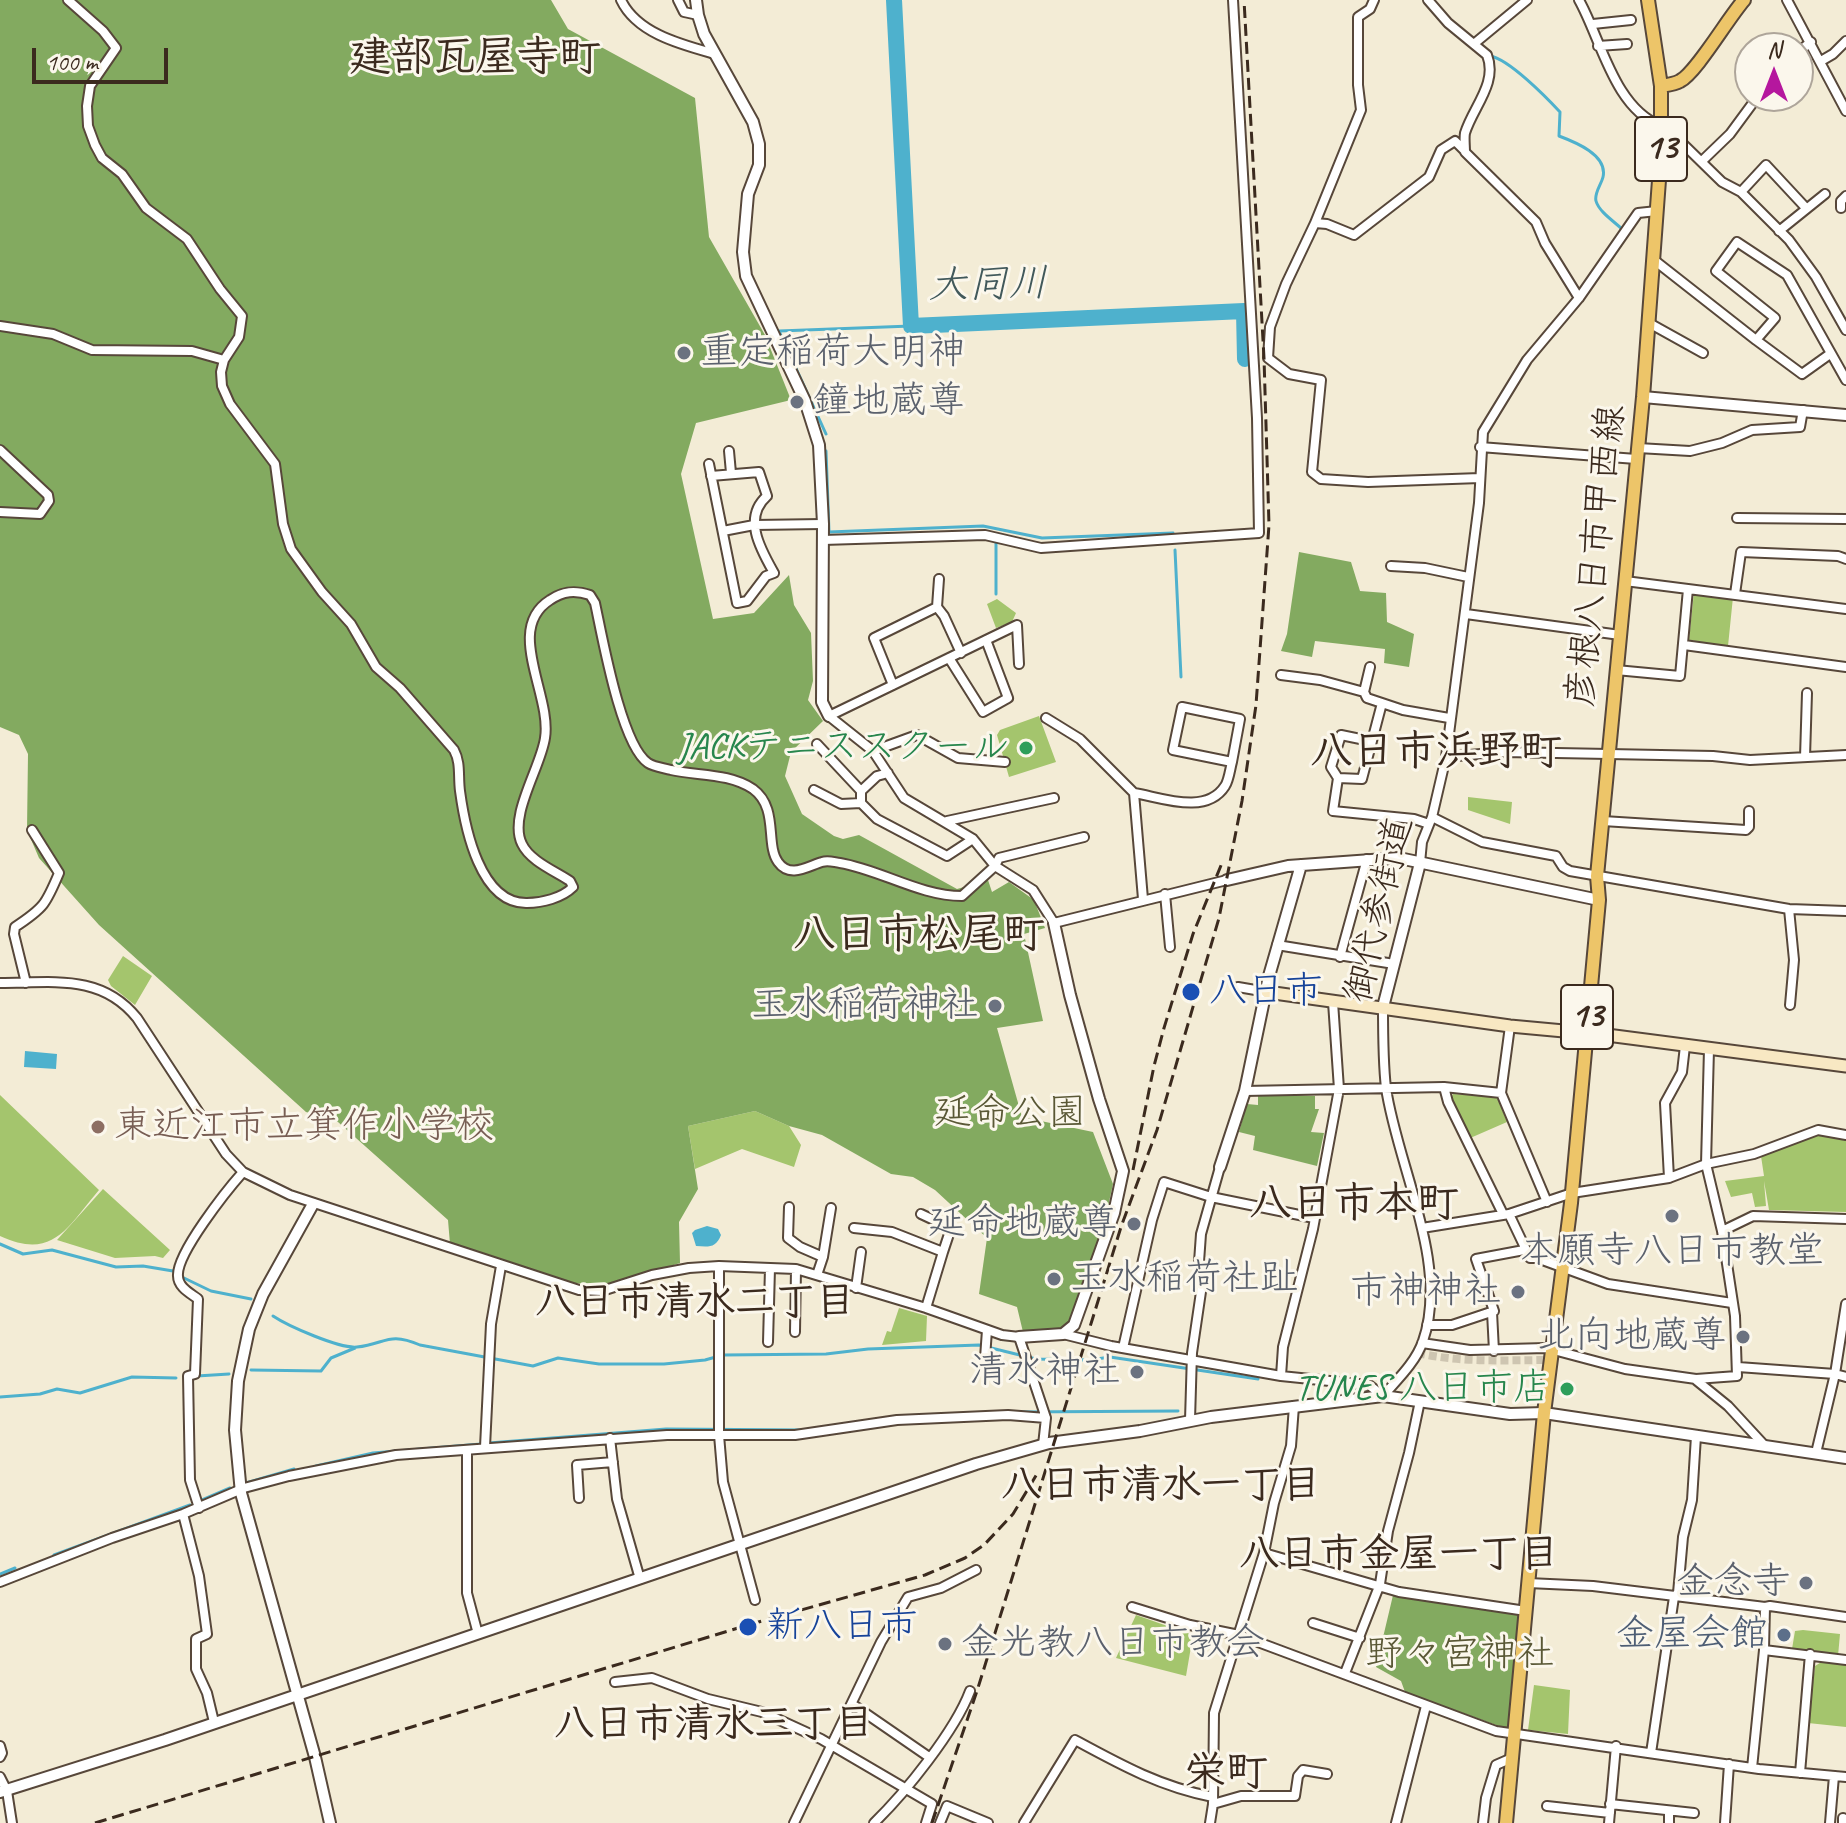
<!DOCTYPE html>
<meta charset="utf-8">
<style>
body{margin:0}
#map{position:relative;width:1846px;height:1823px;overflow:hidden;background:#f3ecd6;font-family:Caveat,sans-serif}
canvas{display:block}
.north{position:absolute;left:1734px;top:32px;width:80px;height:80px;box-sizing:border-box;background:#fbf7ec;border:2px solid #aea59a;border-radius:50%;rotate:0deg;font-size:22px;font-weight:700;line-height:32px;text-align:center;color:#3b2a1e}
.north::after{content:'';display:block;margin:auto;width:28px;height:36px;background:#b5179e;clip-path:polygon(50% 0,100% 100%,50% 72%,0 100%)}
.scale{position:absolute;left:32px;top:48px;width:136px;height:36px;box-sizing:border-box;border:4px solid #3b2a1e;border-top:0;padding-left:10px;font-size:24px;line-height:28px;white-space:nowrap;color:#3b2a1e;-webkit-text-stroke:6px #fbf7ec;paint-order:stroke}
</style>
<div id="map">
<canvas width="1846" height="1823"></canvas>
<div class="north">N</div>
<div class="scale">100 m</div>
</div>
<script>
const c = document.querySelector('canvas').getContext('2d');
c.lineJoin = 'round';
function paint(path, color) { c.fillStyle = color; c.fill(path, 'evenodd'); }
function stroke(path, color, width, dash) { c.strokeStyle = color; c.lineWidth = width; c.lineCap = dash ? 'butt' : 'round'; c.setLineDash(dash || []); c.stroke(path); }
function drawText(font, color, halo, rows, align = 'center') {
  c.font = font + ' Caveat,"Klee One",sans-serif'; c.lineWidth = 6; c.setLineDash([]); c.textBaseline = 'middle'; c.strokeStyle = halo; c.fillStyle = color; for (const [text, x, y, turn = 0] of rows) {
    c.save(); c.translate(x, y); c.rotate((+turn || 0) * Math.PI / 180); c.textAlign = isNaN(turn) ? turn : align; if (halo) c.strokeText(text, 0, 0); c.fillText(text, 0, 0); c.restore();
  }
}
paint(new Path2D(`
 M1694 592 1733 597 1728 646 1689 640Z
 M997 599 1016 613 1012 622 996 628 987 604Z
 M1039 716 1056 762 1009 777 997 735 1000 730Z
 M1468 797 1512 802 1510 824 1468 810Z
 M123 956 152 976 135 1005 111 986 108 980Z
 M1453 1094 1497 1097 1507 1122 1468 1139 1451 1098Z
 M0 1095 99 1190C68 1226 54 1261 0 1236Z
 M755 1111 789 1126 801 1145 794 1167 742 1149 695 1169 688 1126Z
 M1818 1133 1846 1141V1212L1769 1210 1764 1181 1766 1206 1755 1207 1752 1193 1731 1197 1725 1181 1764 1176 1761 1156Z
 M103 1189 170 1250 163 1258 155 1256 115 1258 57 1240Z
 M899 1308 927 1316 926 1341 882 1345 887 1331 891 1332Z
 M1136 1615 1193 1635 1186 1676 1116 1658Z
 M1803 1630 1840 1634 1838 1656 1792 1649 1795 1631Z
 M1823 1661 1846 1664V1727L1808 1723 1815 1666Z
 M1534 1685 1570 1690 1568 1734 1528 1730Z`), '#a4c56d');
paint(new Path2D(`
 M0 0H551L568 29 695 98 709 237 765 335 791 400 696 423 681 474 713 619 754 613 789 575 794 605 811 633 813 681 808 700 823 721 791 752 785 776 802 814 834 836 843 839 859 835 957 889 988 880 992 892 1009 882 1034 900 1045 928 1024 934 1043 1021 997 1028 1022 1117 1093 1132 1113 1184 1101 1238 1071 1322 1062 1328 1023 1332 1017 1307 979 1294 987 1238 935 1190 913 1177 891 1174 822 1135 789 1126 755 1111 688 1126 698 1189 679 1222 680 1263 604 1287 561 1281 450 1244 448 1220 338 1122 306 1112 99 925 39 858 27 830 28 754 19 735 0 727Z
 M1299 552 1351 562 1360 591 1386 593 1387 622 1414 634 1409 667 1384 663 1385 649 1315 641 1312 657 1281 651 1287 634Z
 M1258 1094 1315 1096V1109H1319L1311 1132 1324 1133 1317 1166 1253 1150 1255 1136 1239 1132 1247 1104 1258 1105Z
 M1394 1591 1519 1610 1510 1730 1405 1692 1401 1681 1376 1667Z`), '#83aa60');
paint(new Path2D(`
 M25 1051 57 1054 56 1069 24 1067Z
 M707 1226 718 1229 721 1235C716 1248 709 1247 696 1246L692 1233 695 1230Z`), '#4eb1cd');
stroke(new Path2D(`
 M1490 56C1509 59 1547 98 1560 112L1559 136C1575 142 1608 155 1603 177 1601 185 1594 193 1596 201 1599 212 1615 222 1623 230
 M826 434 779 331 911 326
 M826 451 829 532 983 526 1042 538 1173 533
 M996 542V594
 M1175 550 1181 677
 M0 1244 23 1254 52 1250 116 1267 143 1266 173 1271
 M184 1278 211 1291 251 1299
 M273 1316C288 1326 340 1349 357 1347 386 1344 388 1331 420 1345L533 1366 558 1358 599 1364H664L705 1360 723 1355 826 1354 868 1349 979 1345 1036 1359 1090 1360 1110 1357 1258 1379
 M251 1370 321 1371 331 1358 355 1348
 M197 1376 229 1374
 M0 1397 40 1394 57 1389 80 1393 132 1377 176 1378
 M1017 1412 1178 1411
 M489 1443 666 1429 807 1430
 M316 1466 373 1453 481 1444
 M246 1483 294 1469
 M202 1500 230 1488
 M54 1555 190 1505
 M0 1574 15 1568`), '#4eb1cd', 3);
stroke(new Path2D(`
 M894 0 911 326 1244 311 1245 359`), '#4eb1cd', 16);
stroke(new Path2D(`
 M1417 1353C1463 1363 1505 1360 1552 1360`), '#cec5b1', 8, [8, 4]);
const minor = new Path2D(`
 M68 0 103 31 116 48 90 86 87 106 88 126 95 145 102 158 122 174 146 208 187 239 220 289 242 316 239 337 224 360 221 372 222 386 230 404 275 464 283 524 291 549 322 592 351 624 376 667 400 688 454 750C461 763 458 776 460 791 465 828 480 904 527 903 542 903 562 898 573 887L570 881C555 871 530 861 522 844 508 816 541 767 545 738 552 695 504 629 550 600 563 591 575 590 590 595L595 603C602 635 621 745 648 763 654 767 664 768 671 770 698 776 729 773 753 789 779 808 765 844 778 862 790 879 808 866 822 862 828 860 833 862 840 863 881 870 920 896 962 896L995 866 999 858 1084 837
 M621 0C637 34 683 45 715 54
 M678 0 684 12 698 15
 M1374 0 1370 9 1358 17V85L1361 110 1315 223 1327 224 1354 235 1429 177 1441 150 1455 141 1465 151
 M1428 0 1448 23 1487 55C1498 83 1473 107 1465 133 1464 138 1465 145 1465 152L1536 222 1545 243 1579 298
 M1579 0C1601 39 1614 108 1661 126
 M1787 0 1846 111
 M1593 24 1631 20
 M1475 43 1527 0
 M1598 46 1627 44
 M1798 52 1811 42
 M1821 61 1833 54 1846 41
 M1661 139 1679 140 1722 182 1741 192 1789 240 1816 277 1846 330
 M1702 161 1730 134 1758 96
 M1741 192 1766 165 1806 208
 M1841 208V201L1846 196
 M1315 223 1286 284 1270 327 1268 358 1289 374 1321 380 1312 472 1321 479 1368 482 1480 478
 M1779 231 1825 194
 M1654 260 1756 340 1775 318 1716 271 1737 242 1787 275 1846 380
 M1649 323 1703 353
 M0 326 53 334 92 350 192 351 224 360
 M1756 340 1802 374 1830 354
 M1480 447 1636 459
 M1638 448 1690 451 1722 443 1752 430 1800 427 1803 410
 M0 450 48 495 49 501 40 514 0 512
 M729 451 731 473
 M709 464 737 603 747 601 766 576 774 573C761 550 742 518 767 496L759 472 711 476
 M1737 518 1846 519
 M723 531 754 525 823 524
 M823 540 985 535 1041 548 1259 533 1257 418 1233 0
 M1391 566 1425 568 1468 577
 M1625 581 1846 609
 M1735 594 1741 552 1838 556 1846 559
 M937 607 939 579
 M1466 614 1620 635
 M1684 645 1846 667
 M949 658 983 712 1008 698 986 640
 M1019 664 1017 625 829 716 873 751 904 798 973 839 995 866 1033 890 1054 923 1227 880
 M1616 670 1680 676 1688 589
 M1281 675 1320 680 1364 692 1367 698 1403 710 1449 718
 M893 685 874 638 937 607 944 616 961 653
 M1364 692 1370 667
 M1182 707 1240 719 1232 762 1173 750Z
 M1046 718 1080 739 1134 793
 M1370 741 1341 735 1331 767 1338 778 1333 811 1414 819 1429 824
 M817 744 861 791
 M873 751 917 735 958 758 1005 762
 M1446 757 1504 752 1713 756 1750 760 1846 755
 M1805 757 1807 693
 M888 773 877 776 861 791V803L877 819 947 856 973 839
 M1338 778 1362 779 1382 703
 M814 790 841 804 861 803
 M1432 817 1482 842 1556 856 1563 867 1570 871 1789 909 1846 911
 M947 821 1054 798
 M1603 821 1746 830 1749 827V811
 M1420 863 1422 842 1432 817 1446 757 1479 503 1483 432 1527 360 1579 298 1638 213 1657 211
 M1165 894 1170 947
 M1143 899 1134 793C1160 797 1206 816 1225 786 1229 780 1230 769 1232 762
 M1789 909 1794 960 1790 1005
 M1277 945 1394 964
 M1340 957 1367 859
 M0 983C52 983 101 973 137 1018L226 1154 243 1172 290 1195 579 1290 602 1291 652 1275 689 1268 719 1266 796 1269 926 1308 1002 1335 1019 1337 1046 1418 1043 1445
 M26 983 14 934 15 927C44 908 46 904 59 873L32 830
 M1238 987 1267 992
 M1510 1026 1501 1093 1547 1202
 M1444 1087 1448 1102 1503 1214
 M1245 1091 1444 1087 1501 1093
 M1669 1178 1665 1103 1682 1072 1685 1046
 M789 1207 788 1238 800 1247 823 1257
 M921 1214 951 1228 943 1252
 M1509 1214 1530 1258H1537L1608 1284 1732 1303
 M854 1228 892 1232 943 1252 926 1308
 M1422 1228 1509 1214 1572 1193 1669 1178 1706 1164 1754 1154 1818 1130 1846 1135
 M1722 1231 1753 1216 1846 1219
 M719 1266V1435L723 1482 755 1600
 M817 1275 823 1257 831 1208
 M856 1288 861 1252
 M1492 1312 1494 1351
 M1427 1325H1452L1494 1311 1476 1259 1524 1250
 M795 1332 796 1269
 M1063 1334 1111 1346 1281 1376 1369 1385 1383 1396C1397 1380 1416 1362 1423 1341 1450 1264 1397 1165 1386 1088 1383 1062 1383 1033 1383 1007
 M768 1342 770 1268
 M1422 1343 1470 1350 1546 1348 1625 1369 1696 1379 1737 1376 1735 1316 1722 1231 1706 1164 1709 1049
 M1123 1348 1152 1220 1164 1182 1211 1197 1314 1218
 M985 1358 987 1330
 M1738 1367 1835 1374 1846 1377
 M1281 1376 1283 1347 1313 1229 1339 1089 1333 1002
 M1696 1380 1728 1406 1765 1446
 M1190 1420 1192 1353 1202 1285 1199 1262 1201 1234 1220 1167
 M610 1438 617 1499 640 1579
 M485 1447 491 1324 501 1266
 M467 1450V1593L478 1634
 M1816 1453 1835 1374 1846 1304
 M579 1498 577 1465 613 1462
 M199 1508 190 1480 188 1376 195 1374 198 1299C190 1293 178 1287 178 1276 176 1254 227 1190 243 1172
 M183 1514 199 1576 207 1634 196 1639V1669L207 1693 214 1722
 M1264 1553 1399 1592 1526 1611
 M0 1582 112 1538 183 1514 244 1488 289 1476 396 1455 667 1435H795L897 1420 1008 1415 1046 1418
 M1528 1583 1593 1586 1765 1607 1770 1606 1846 1617
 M1132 1607 1190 1625 1239 1635 1496 1731 1759 1769 1846 1777
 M1313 1623 1360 1638
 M1764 1650 1846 1660
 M1345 1673 1380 1584 1388 1531 1409 1453 1420 1401
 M615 1682 652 1678 708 1699 762 1712 821 1739 932 1804 926 1823
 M852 1704 929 1757
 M0 1746 2 1753 0 1757
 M1651 1753 1674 1597 1678 1593 1683 1537 1692 1500 1696 1436
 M1752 1768 1764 1650 1765 1607
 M1800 1773 1810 1654
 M0 1777 7 1791 12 1823
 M1213 1804 1241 1796H1295L1298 1776 1303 1770 1327 1774
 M1610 1804 1694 1813
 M1547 1806 1610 1813
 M794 1823 881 1642 908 1597 941 1588 976 1570
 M874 1823C905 1793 955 1731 970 1691
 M940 1823 947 1806 988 1823
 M1024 1823 1075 1740C1121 1765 1161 1787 1213 1797
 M1210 1823 1213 1804 1214 1713 1264 1553 1274 1503 1291 1446 1294 1406
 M1396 1823 1426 1706
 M1483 1823 1486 1798 1496 1765 1512 1758
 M1609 1823 1616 1746
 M1669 1823V1811
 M1725 1823 1729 1764
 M1830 1823 1834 1776
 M1843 1823V1818`);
const tertiary = new Path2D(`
 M696 0 698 15 704 34 753 122 759 144V165L748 194 743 252 746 276 805 401 819 445 823 524 822 702 829 716
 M1643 397 1846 415
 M1227 880 1288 866 1399 858 1599 900
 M1383 1007 1420 863
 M1220 1167 1245 1091 1269 976 1301 865
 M313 1204 263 1294 249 1329 238 1381 235 1430 241 1493 315 1757 330 1823
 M1019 1337 1063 1334 1074 1325 1114 1213 1123 1171 1099 1099 1070 995 1054 923
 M0 1792 165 1740 976 1464 1049 1443 1140 1431 1211 1417 1383 1396 1510 1414 1544 1413 1846 1458`);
const secondary = new Path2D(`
 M1267 992 1510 1026 1607 1035 1846 1066`);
const primary = new Path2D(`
 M1661 86C1667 85 1675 84 1680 81 1696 73 1728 18 1744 0
 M1506 1823 1544 1413 1571 1203 1599 900 1597 876 1643 397 1661 153V86L1648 0`);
stroke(minor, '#57473a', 12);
stroke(tertiary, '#57473a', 14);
stroke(secondary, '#57473a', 15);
stroke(primary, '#57473a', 16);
stroke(minor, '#fff', 8);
stroke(tertiary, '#fff', 10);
stroke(secondary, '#f8e8c3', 11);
stroke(primary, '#edc569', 12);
stroke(new Path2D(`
 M1133 1170 1154 1066 1164 1028 1193 934 1222 863
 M95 1823 748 1625 925 1575 965 1558 984 1545 1013 1514 1037 1474
 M932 1823 977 1691 1121 1227 1157 1130 1219 918 1242 801 1256 705 1269 525 1264 358 1244 0`), '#3b2a1e', 3, [12, 6]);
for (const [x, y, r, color] of [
 [684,353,8,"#6b7280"],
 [797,402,8,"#6b7280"],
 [1026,748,8,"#2e9e5b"],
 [1191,992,10,"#1a4fb4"],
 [995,1006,8,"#6b7280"],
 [98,1127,8,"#8d6e63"],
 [1672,1216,8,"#6b7280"],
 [1134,1224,8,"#6b7280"],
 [1054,1279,8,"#6b7280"],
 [1518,1292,8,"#6b7280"],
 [1743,1337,8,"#6b7280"],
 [1137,1372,8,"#6b7280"],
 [1567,1389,8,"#2e9e5b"],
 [1806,1583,8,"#6b7280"],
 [748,1627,10,"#1a4fb4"],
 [1784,1635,8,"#5c6f8a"],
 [945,1644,8,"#6b7280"]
]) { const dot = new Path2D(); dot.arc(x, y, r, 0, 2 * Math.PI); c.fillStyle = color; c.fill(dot); stroke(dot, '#fbf7ec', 3); }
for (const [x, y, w] of [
 [1661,149,52],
 [1587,1017,52]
]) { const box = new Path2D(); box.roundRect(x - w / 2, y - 32, w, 64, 6); c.fillStyle = '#fbf7ec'; c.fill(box); stroke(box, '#3b2a1e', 2); }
drawText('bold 36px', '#3b2a1e', null, [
 ["13",1661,149],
 ["13",1587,1017]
]);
drawText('38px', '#5b616d', '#fbf7ec', [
 ["重定稲荷大明神",700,353,"left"],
 ["鐘地蔵尊",813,402,"left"],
 ["玉水稲荷神社",979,1006],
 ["延命地蔵尊",1118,1224],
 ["本願寺八日市教堂",1672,1252,"center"],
 ["玉水稲荷社趾",1070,1279,"left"],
 ["市神神社",1502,1292],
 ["北向地蔵尊",1727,1337],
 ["清水神社",1121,1372],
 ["金念寺",1790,1583],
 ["金光教八日市教会",961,1644,"left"]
], 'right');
drawText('38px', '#3b2a1e', '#fbf7ec', [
 ["彦根八日市甲西線",1597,556,-84],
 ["御代参街道",1380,910,-77]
]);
drawText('38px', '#27864d', '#fbf7ec', [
 ["JACKテニススクール",1010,748],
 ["TUNES 八日市店",1551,1389]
], 'right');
drawText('38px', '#164399', '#fbf7ec', [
 ["八日市",1209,992],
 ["新八日市",766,1627]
], 'left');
drawText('38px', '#5a5836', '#fbf7ec', [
 ["延命公園",1010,1114],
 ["野々宮神社",1460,1655]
]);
drawText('38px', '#785e54', '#fbf7ec', [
 ["東近江市立箕作小学校",114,1127]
], 'left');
drawText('38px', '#4e5e75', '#fbf7ec', [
 ["金屋会館",1768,1635]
], 'right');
drawText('italic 40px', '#42595b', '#fbf7ec', [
 ["大同川",988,286,-1]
]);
drawText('bold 40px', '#3b2a1e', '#fbf7ec', [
 ["八日市清水二丁目",695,1304],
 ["八日市清水一丁目",1161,1487],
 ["八日市金屋一丁目",1399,1556],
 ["八日市清水三丁目",714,1726]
]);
drawText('bold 42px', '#3b2a1e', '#fbf7ec', [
 ["建部瓦屋寺町",475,59],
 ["八日市浜野町",1436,753],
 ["八日市松尾町",919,936],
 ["八日市本町",1354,1205],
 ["栄町",1226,1774]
]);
</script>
